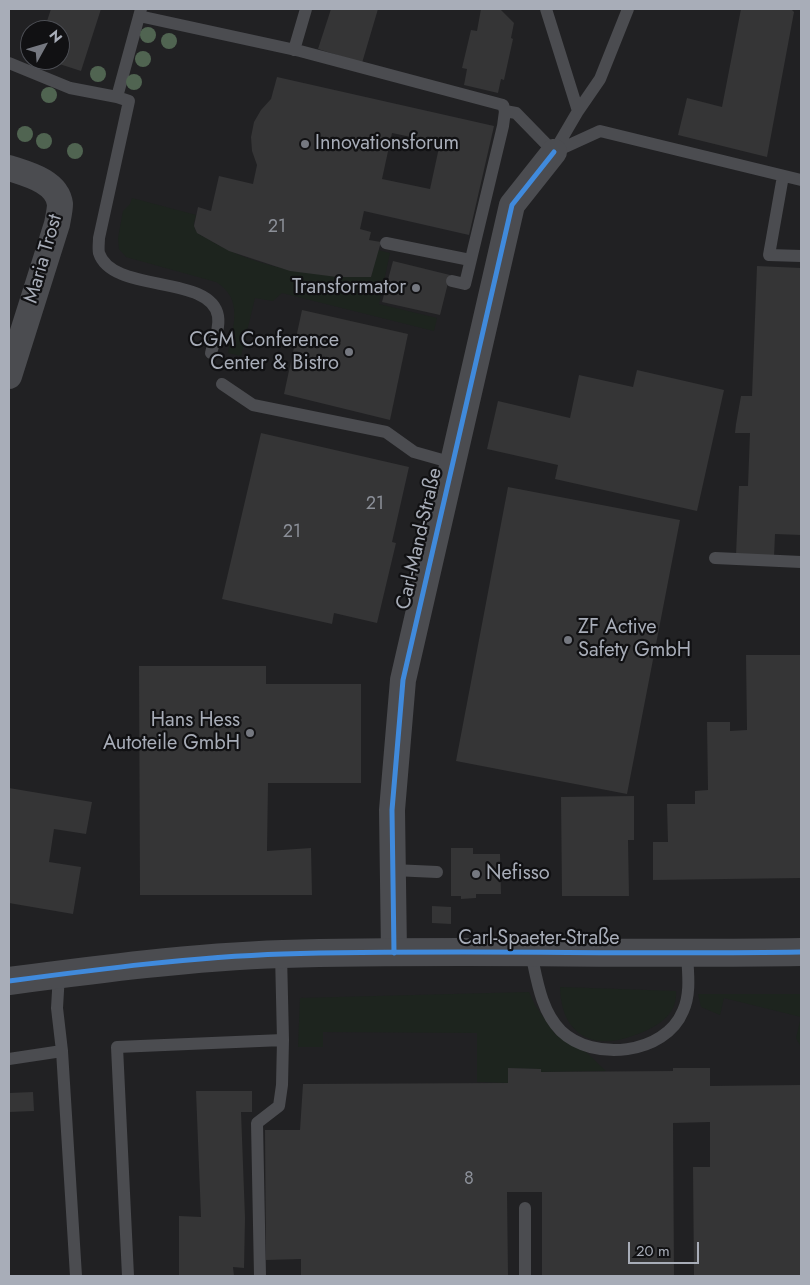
<!DOCTYPE html>
<meta charset="utf-8">
<style>
body{margin:0}
#map{position:relative;width:810px;height:1285px;overflow:hidden;background:#171717;font-family:Jost,sans-serif}
canvas{display:block}
.frame{position:absolute;inset:0;border:10px solid #a8adb8;pointer-events:none}
.north{position:absolute;left:20px;top:20px;width:50px;height:50px;box-sizing:border-box;background:#111113;border:1px solid #4d4f55;border-radius:50%;rotate:51deg;font-size:14px;font-weight:700;line-height:20px;text-align:center;color:#a8adb8}
.north::after{content:'';display:block;margin:auto;width:18px;height:22px;background:#757880;clip-path:polygon(50% 0,100% 100%,50% 72%,0 100%)}
.scale{position:absolute;left:628px;top:1242px;width:71px;height:22px;box-sizing:border-box;border:2px solid #a8adb8;border-top:0;padding-left:6px;font-size:15px;line-height:18px;white-space:nowrap;color:#a8adb8;-webkit-text-stroke:4px #111113;paint-order:stroke}
</style>
<div id="map">
<canvas width="810" height="1285"></canvas>
<div class="frame"></div>
<div class="north">N</div>
<div class="scale">20 m</div>
</div>
<script>
const c = document.querySelector('canvas').getContext('2d');
c.lineJoin = 'round';
function paint(path, color) { c.fillStyle = color; c.fill(path, 'evenodd'); }
function stroke(path, color, width, dash) { c.strokeStyle = color; c.lineWidth = width; c.lineCap = dash ? 'butt' : 'round'; c.setLineDash(dash || []); c.stroke(path); }
function drawText(font, color, halo, rows, align = 'center') {
  c.font = font + ' Jost,sans-serif'; c.lineWidth = 4.5; c.setLineDash([]); c.textBaseline = 'middle'; c.strokeStyle = halo; c.fillStyle = color; for (const [text, x, y, turn = 0] of rows) {
    c.save(); c.translate(x, y); c.rotate((+turn || 0) * Math.PI / 180); c.textAlign = isNaN(turn) ? turn : align; if (halo) c.strokeText(text, 0, 0); c.fillText(text, 0, 0); c.restore();
  }
}
paint(new Path2D(`
 M9 9H801V1276H9ZM30 30H60V60H30Z`), '#212123');
paint(new Path2D(`
 M132 198 196 215C196 218 193 223 194 226 195 234 205 237 211 241 259 269 316 277 371 277L378 250 390 253 379 304 437 318 434 331 282 293 273 301 255 298 241 356 228 353C233 327 244 299 216 282L126 257 119 249 118 238 123 211 130 204Z
 M560 987 676 991C678 1016 655 1028 635 1035 592 1052 561 1034 560 987Z
 M529 992 535 1005 555 1034 569 1044 586 1052 606 1071 541 1072V1069L508 1068V1083L477 1082V1033L323 1032V1047H298L300 998Z
 M698 994H801V1047L796 1038 801 1017 724 998 720 1015 701 1007Z`), '#1d241e');
paint(new Path2D(`
 M51 9H101L81 71 47 60H60V30H44Z
 M331 9H378L362 63 318 49Z
 M481 9H500L514 23 511 38 513 39 504 80 501 79 498 93 464 85 467 69 462 68 471 30 477 31Z
 M741 9H791L794 12 767 157 678 135 687 98 722 107Z
 M277 77 494 126 469 235 364 211 360 229 371 232 369 240 381 242 371 277H337L290 271 229 251 197 233 194 226 198 207 211 211 219 176 253 184 257 165 252 151 251 137 254 122 261 110 271 99ZM392 133 440 143 430 189 382 179Z
 M393 261 450 275 440 315 382 302Z
 M757 266 801 268V535L775 534 774 557 736 555 739 486H748L750 433H735L736 424 741 396H752Z
 M302 310 408 334 390 420 284 394Z
 M637 370 724 390 697 511 555 479 558 465 487 449 498 401 570 418 579 375 633 387Z
 M261 433 409 467 392 542 396 543 377 623 334 613 332 624 222 599Z
 M508 487 680 520 627 794 456 761Z
 M746 655H801V878L653 880V842H668L667 804H695V791L708 790 707 722H730V731L747 730Z
 M139 666H266V684H361V783H268L267 851 311 848 312 895H140Z
 M9 788 92 802 86 834 54 829 49 862 81 867 73 914 9 903Z
 M634 796V840H628L629 896H562L561 797Z
 M451 848H473V854H500L501 894H476V898L461 899V896H451Z
 M432 906 451 907V924L432 923Z
 M508 1068 541 1069V1072L673 1071V1068H710V1086L801 1085V1276H694L693 1167H710V1122L673 1123 674 1276H542V1192H507L508 1276H301V1259L266 1260 265 1130H300L303 1084 508 1083Z
 M196 1091H252V1112H241L245 1218 244 1268 233 1267 234 1276H179V1216L201 1217Z
 M33 1092 34 1111 9 1112V1093Z`), '#353536');
stroke(new Path2D(`
 M546 9 578 111
 M139 16 300 51 503 105 505 111 503 126 465 284 452 281
 M294 50 306 9
 M9 63 70 88 117 97 141 9
 M117 97 129 101 99 238C99 242 98 249 99 253 112 294 211 274 218 316 220 328 214 342 211 353
 M505 111 516 113 554 152
 M554 152 600 131 801 180
 M554 152 578 111 600 79 628 9
 M783 176 769 255 801 256
 M386 243 470 260
 M222 384 253 405 386 432 414 452 453 463
 M715 558 801 562
 M393 870 437 872
 M531 953C537 980 541 1011 561 1031 593 1062 665 1055 683 1011 691 994 688 973 687 954
 M59 974 57 1008 62 1051
 M9 1059 62 1051 76 1276
 M525 1208V1276
 M128 1276 117 1047 283 1040 281 954
 M260 1276 257 1123 279 1106 282 1085 283 1040`), '#4b4c50', 12);
stroke(new Path2D(`
 M9 168C27 174 57 181 60 204 60 210 58 218 57 224L9 376
 M394 953 392 810 403 680 512 205 554 152`), '#4b4c50', 26);
stroke(new Path2D(`
 M9 981C100 969 191 957 283 954 455 949 628 955 801 952`), '#4b4c50', 28);
stroke(new Path2D(`
 M394 953 392 810 403 680 512 205 554 152
 M9 981C100 969 191 957 283 954 455 949 628 955 801 952`), '#408adc', 5);
c.fillStyle = '#506451';
for (const [x, y] of [
 [148,35],
 [169,41],
 [143,59],
 [98,74],
 [134,82],
 [49,95],
 [25,134],
 [44,141],
 [75,151]
]) { c.beginPath(); c.arc(x, y, 8, 0, 2 * Math.PI); c.fill(); }
for (const [x, y, r, color] of [
 [305,144,5,"#757880"],
 [416,288,5,"#757880"],
 [349,352,5,"#757880"],
 [568,640,5,"#757880"],
 [250,733,5,"#757880"],
 [476,874,5,"#757880"]
]) { const dot = new Path2D(); dot.arc(x, y, r, 0, 2 * Math.PI); c.fillStyle = color; c.fill(dot); stroke(dot, '#111113', 2); }
drawText('18px', '#8b8f98', null, [
 ["21",277,228],
 ["21",375,505],
 ["21",292,533],
 ["8",469,1180]
]);
drawText('20px', '#a8adb8', '#111113', [
 ["Innovationsforum",315,144],
 ["Transformator",406,288,"right"],
 ["CGM Conference",339,341,"right"],
 ["Center & Bistro",339,364,"right"],
 ["ZF Active",578,628],
 ["Safety GmbH",578,651],
 ["Hans Hess",240,721,"right"],
 ["Autoteile GmbH",240,744,"right"],
 ["Nefisso",486,874]
], 'left');
drawText('20px', '#a8adb8', '#111113', [
 ["Maria Trost",44,259,-74],
 ["Carl-Mand-Straße",420,539,-77],
 ["Carl-Spaeter-Straße",539,939]
]);
</script>
